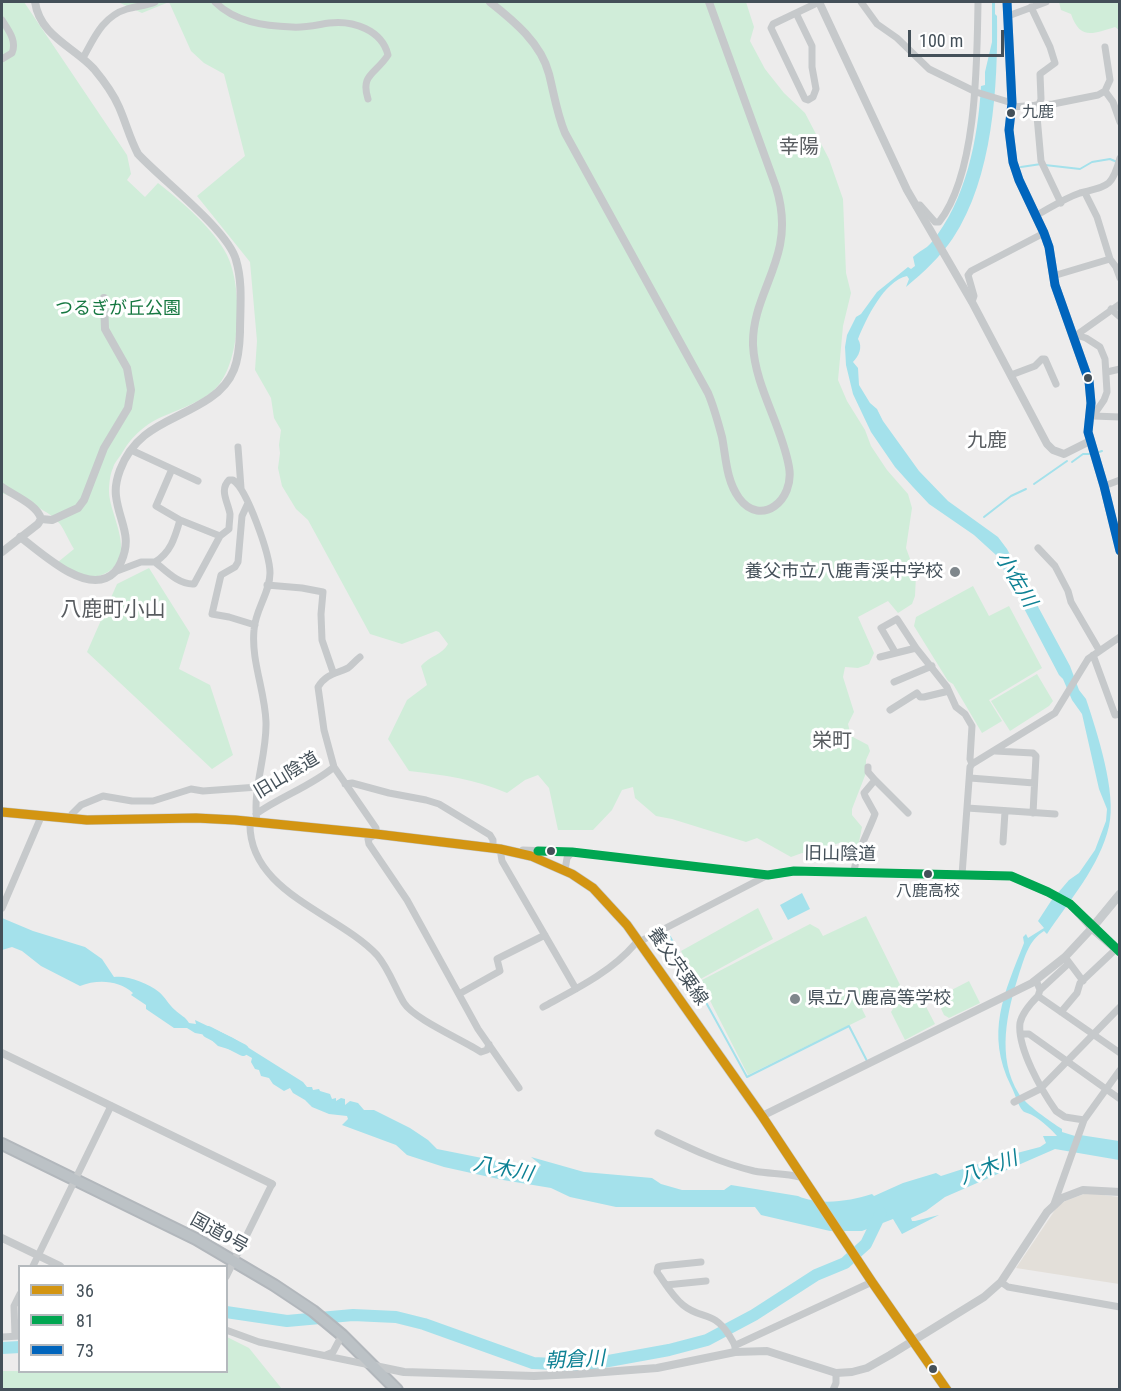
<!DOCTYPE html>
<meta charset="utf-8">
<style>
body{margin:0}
#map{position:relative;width:1121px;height:1391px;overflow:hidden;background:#edecec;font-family:"Roboto Condensed",sans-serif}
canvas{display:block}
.frame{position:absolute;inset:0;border:3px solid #445059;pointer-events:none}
.legend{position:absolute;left:18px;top:1265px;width:210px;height:108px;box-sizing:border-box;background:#fff;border:2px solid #b4b9bd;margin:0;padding:8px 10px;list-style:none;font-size:18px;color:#445059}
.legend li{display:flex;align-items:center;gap:12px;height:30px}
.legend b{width:30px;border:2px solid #b4b9bd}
.scale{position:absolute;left:908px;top:30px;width:96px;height:27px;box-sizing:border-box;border:3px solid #445059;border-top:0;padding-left:8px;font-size:18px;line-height:21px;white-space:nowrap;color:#445059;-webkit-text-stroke:4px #fff;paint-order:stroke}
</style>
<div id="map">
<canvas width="1121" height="1391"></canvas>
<div class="frame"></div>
<ul class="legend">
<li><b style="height:8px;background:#d39512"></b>36</li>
<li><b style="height:8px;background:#00a651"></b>81</li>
<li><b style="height:8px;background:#0065bd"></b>73</li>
</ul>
<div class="scale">100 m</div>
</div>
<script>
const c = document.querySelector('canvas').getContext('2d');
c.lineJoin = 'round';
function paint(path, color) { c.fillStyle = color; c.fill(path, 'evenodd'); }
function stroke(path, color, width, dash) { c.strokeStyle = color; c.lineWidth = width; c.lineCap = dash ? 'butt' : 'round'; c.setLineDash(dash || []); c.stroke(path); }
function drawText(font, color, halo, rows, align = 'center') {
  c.font = font + ' "Roboto Condensed","Noto Sans JP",sans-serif'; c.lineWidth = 6; c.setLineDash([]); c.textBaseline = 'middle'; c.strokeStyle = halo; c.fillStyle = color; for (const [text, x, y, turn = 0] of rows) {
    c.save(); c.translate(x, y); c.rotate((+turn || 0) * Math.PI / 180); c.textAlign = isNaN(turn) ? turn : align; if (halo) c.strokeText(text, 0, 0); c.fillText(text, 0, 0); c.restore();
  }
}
paint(new Path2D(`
 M1087 1193 1119 1197V1284L1016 1268 1057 1207 1065 1201Z`), '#e3dfd9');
paint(new Path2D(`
 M2 2H24L127 155 131 174 127 180 145 197 158 183C181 201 214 229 227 255 243 287 242 365 214 390 182 417 148 409 122 453 119 458 114 463 113 468 110 474 109 485 109 491 109 515 137 553 108 572 90 583 74 572 58 562L74 549C69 541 65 531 60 524 46 507 21 501 2 493Z
 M118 2H746L754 27 750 41 765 69 784 93 805 113 829 159 843 199 846 273 851 293 843 326 838 380 847 401 865 430 871 446 887 470 908 494 912 508 906 548 916 575 915 596 912 604 898 613 888 601 858 617 874 653 869 664 858 668 845 667 843 677 854 712 848 724 851 736 868 745 870 751 866 760V773L852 809V815L862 827 858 847 843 842 832 845 833 855 802 853 791 857 757 838 746 842 672 819 656 816 635 798 633 787 622 790 612 810 593 830H558L549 788 538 775 525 780 507 793C475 779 444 775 409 771L388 739 407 700 427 685 421 666C429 656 442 655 448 644L439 632 436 631 402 644 370 634 308 520 296 509 282 486 278 468 280 453 279 445 281 430 274 418 271 398 255 370 257 341 250 262 197 196 245 156 224 74 204 63 191 51 169 2 142 13Z
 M1059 2H1119V30L1115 27C1092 34 1080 40 1071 14L1061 10Z
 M149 568 190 633 179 669 210 685 233 755 212 769 87 652 117 584Z
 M973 586 989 616 1009 606 1042 668 989 700 1002 721 982 733 953 684 948 681 914 626 916 617Z
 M1037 674 1053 701 1049 706 1010 731 991 701Z
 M758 908 773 939 697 981 681 951Z
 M866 916 902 989 862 1009 866 1017 748 1075 700 981 810 924 819 929 823 936Z
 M969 981 980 1003 949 1018 944 1015 936 998Z
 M919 993 935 1024 905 1040 891 1012 896 1004Z
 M227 1337 249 1348 282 1389H2V1371L226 1372Z`), '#d0edd9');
paint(new Path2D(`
 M992 2H995V14L997 16C998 86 993 178 953 238 940 257 924 272 906 287L909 279 907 276C884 281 866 319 858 339 863 347 859 356 853 362L858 368 859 385 870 403 877 409 883 421 919 471 948 501 998 537 1007 549 1070 666 1079 690 1086 699C1097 732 1117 793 1109 826 1100 866 1069 901 1047 934L1044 931C1028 941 1025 957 1019 974 1007 1012 996 1057 1019 1094 1025 1104 1051 1122 1062 1129V1132L1075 1136 1080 1135 1119 1141V1160L1055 1149 945 1197 926 1211 911 1218 912 1221H915L939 1215 902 1234 893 1219 862 1231H830L761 1215 755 1207H616L570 1197 551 1188 503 1180 444 1167 407 1155 396 1145 342 1125 348 1119 347 1116 329 1114 312 1107 305 1100 293 1093 290 1088 284 1091 273 1084 269 1078 261 1076 259 1070 255 1069 251 1062 252 1058 245 1054 218 1046 206 1035 195 1033 187 1028H174L146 1009V1005L131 995 133 993C119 980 97 979 80 986L41 966 22 951 12 947 2 950V918L33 931 85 947 102 959 114 977C127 975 148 983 159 992 165 997 169 1005 175 1010 180 1015 186 1017 189 1023L196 1024 195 1020 233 1038 303 1082 307 1087H312L313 1090 319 1089 320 1091 330 1094 332 1099 336 1098V1101L341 1098 345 1099V1105L350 1101 358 1103 364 1110H374L410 1128 428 1140 437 1149 537 1169 541 1165 531 1157 584 1172 652 1178 661 1184 682 1190H724L731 1185 798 1196C820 1206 850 1201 872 1194L874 1196 903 1183 936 1173 941 1176 994 1159 1040 1147 1046 1143 1043 1136H1057C1050 1128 1041 1120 1032 1115 1030 1114 1024 1112 1023 1111 1018 1106 1015 1093 1011 1086 985 1033 1004 994 1024 943L1023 937 1026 934 1028 938 1044 928 1038 921 1051 901 1069 880 1079 873 1095 850 1106 821 1107 809 1099 789 1082 714 1072 700 1063 679 1059 675 996 555 974 535 929 504 913 487 895 467 871 432 853 394 846 365 845 347 847 335 856 317 861 314 877 292 908 267 911 269 915 266 913 257C919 251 926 249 931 243 966 201 978 139 981 86L985 85V72L992 42Z
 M802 893 810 909 788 920 780 905Z`), '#a4e1eb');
stroke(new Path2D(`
 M1045 165 1080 169 1092 162 1110 159 1117 162
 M1021 167 1041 164
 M1119 442H1120
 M1099 452 1102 451
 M1072 462 1083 454H1091
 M1034 484 1067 461
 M984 517 1011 496 1026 489
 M669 935 747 1077 849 1026 867 1061`), '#a4e1eb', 2);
stroke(new Path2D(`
 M208 1032 243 1050
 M226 1312 287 1321 353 1315 396 1317 424 1324 533 1363 576 1365 603 1362 669 1350 707 1340 754 1315 816 1275 845 1263 866 1244 881 1213
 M2 1348 20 1347`), '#a4e1eb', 12);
const trunk = new Path2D(`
 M2 1144 196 1239 274 1285 313 1311 342 1335 397 1390`);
stroke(trunk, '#b2b7bc', 14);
stroke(new Path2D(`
 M215 2C235 22 264 26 292 27 304 28 316 25 329 23 353 20 382 30 388 55 376 74 360 74 368 99
 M861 2 877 24 897 38 929 69 976 92 1012 103
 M1031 7 1050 47 1055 63 1040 74 1041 99 1039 105
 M796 13 812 46V67L816 89 813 97 808 100 805 99 771 28 773 24 819 2
 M1008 16 1046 2
 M2 20C9 31 17 41 12 53L2 59
 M83 58C94 38 103 16 127 9 136 6 146 6 155 2
 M1105 91 1113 102 1120 122
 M1036 105 1041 161 1061 203
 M1012 107 1053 104 1098 95 1105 91 1110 80 1105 47
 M916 206 920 205 935 222H939C977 174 977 62 978 2
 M1037 215C1050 208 1065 198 1080 193 1107 186 1112 188 1120 158
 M1110 259 1116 267 1120 278
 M1053 276 1110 259 1097 217 1085 193
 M972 302 974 296 968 275 971 271 1044 233
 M1111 309 1120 317
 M1076 335 1086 338 1100 347 1105 359 1107 392 1104 400 1093 416H1089
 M1075 336 1120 304
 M1107 372 1120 369
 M1011 375 1035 366 1042 359H1045L1056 384
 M1093 416 1120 417
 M238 447 241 488
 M131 450 198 481
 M172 469 156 506 180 520
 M1104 486 1120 480
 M248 503 242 516 238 562 235 567 221 575 212 614 229 617 255 625
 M1038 548 1055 566 1068 591 1071 602 1099 650
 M155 562C171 552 175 537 180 520L220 536
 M117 571 141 562H155C166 571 179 585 194 584L220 536 229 529C229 524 230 519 230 514 228 502 219 490 229 480H233C247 489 270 555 270 573 270 593 255 610 254 630 251 661 265 691 266 722 267 756 252 789 257 822
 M267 585 302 588 323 592 321 614 322 640 333 672
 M895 652 881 628 897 619 916 648 947 687 956 707 965 714 972 726 970 759 972 764
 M1093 655 1115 715 1120 714
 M360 657C356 660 352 665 348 668 335 674 326 674 318 687L324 730 334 767 376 828V834L368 839 369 844 407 900 478 1029 519 1088
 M880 657 916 648
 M894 682 932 666
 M890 710 917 693 920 697H924L949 691
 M995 751 1033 753 1036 756 1033 813
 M868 767V772L875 780
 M970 778 1034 783
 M345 784 352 783 389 793 426 800 439 804 490 835 493 840V848
 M967 808 1055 814
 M256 814C281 796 310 787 334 767
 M71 819 72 814 81 805 103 796 132 801H153L191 789 203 791 258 787
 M250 821C247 892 338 913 377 955 389 969 395 988 404 1003 414 1019 463 1040 481 1052L487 1050 489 1044
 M1003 842 1005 812
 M502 849H500L502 861 576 989
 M523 850 572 852 768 875
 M565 870 567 858 572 852
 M854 872C856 853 868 833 875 814L865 796 864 793 875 780 908 813
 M962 875 970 767 972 764 1055 713 1088 659 1120 637
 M2 908 41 817
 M1068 961 1083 981
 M1036 980 1040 990 1038 996 1120 1053
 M1040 990 1067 965 1068 961 1065 957
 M459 994 500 971 497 959 545 935
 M1038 996C1031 1003 1022 1013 1020 1023 1017 1048 1042 1091 1056 1111L1065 1117 1084 1120
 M543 1007C576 989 611 972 635 944L768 875
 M1061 1012 1077 993 1080 983 1116 949
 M1021 1034H1029L1120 1099
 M1014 1102 1040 1089 1120 1007
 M658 1133C689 1148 720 1163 754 1171 769 1174 785 1173 800 1177
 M1054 1204 1084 1120 1120 1070
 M701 1262 662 1266 658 1267 657 1272C665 1283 672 1296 683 1305 701 1320 713 1310 729 1335 733 1342 736 1345 735 1352
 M33 1266 111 1106
 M226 1277 272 1184
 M1001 1282 1008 1287 1120 1307
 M666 1285 706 1281
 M226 1330 259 1342 370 1365
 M15 1336 14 1306 20 1294
 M2 1337 20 1336
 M736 1345 872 1282
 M326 1355 333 1352 342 1335
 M833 1390 836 1383V1373`), '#c6c9cb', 7);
stroke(new Path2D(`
 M490 2C514 21 541 43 549 74 554 94 557 114 565 133L708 393C714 407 718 422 722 437 726 457 726 480 739 498 761 528 795 500 789 467 782 426 755 387 753 345 752 308 773 280 780 245 784 225 782 206 776 187L709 2
 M819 2 907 190 972 302 1047 444 1053 450 1064 454 1090 441
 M2 487C13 495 38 505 41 519
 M20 537C41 552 79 589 106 578 114 575 118 569 121 562 133 536 119 522 116 496 115 488 117 478 120 470 137 425 175 422 210 398 235 381 239 361 240 332 240 308 243 283 236 260 228 230 162 180 138 154 130 139 126 123 119 107 113 93 104 81 94 69 74 47 40 36 35 2
 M2 552 38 524 41 519 52 520 78 508 84 500 104 448 128 408 131 390 127 368 105 329 104 298
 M2 1053 272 1184
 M762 1116 1032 983 1065 957 1092 928 1070 904 1048 892 1011 876 794 871 768 875
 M2 1238 60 1266
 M375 1366 404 1372 534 1376 578 1374 657 1368 735 1352 767 1351 836 1373 852 1372 867 1368 890 1355 984 1297 1001 1282 1047 1212 1062 1198 1083 1190 1120 1192`), '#c6c9cb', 8);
stroke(new Path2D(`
 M1007 2 1012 103 1009 130 1013 162 1019 180 1044 233 1049 247 1055 285 1089 381 1091 403 1088 432 1104 486 1120 551
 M1120 894 1092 928 1120 952`), '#c7cbcd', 9);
stroke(new Path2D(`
 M2 812 87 820 196 818 235 820 376 834 500 849 531 856 572 874 593 888 627 925 762 1116 872 1282 947 1390`), '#c2c7c9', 10);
stroke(trunk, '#bcc2c6', 10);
stroke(new Path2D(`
 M2 812 87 820 196 818 235 820 376 834 500 849 531 856 572 874 593 888 627 925 762 1116 872 1282 947 1390`), '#d39512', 9);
stroke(new Path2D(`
 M538 851 572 852 768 875 794 871 1011 876 1048 892 1070 904 1120 952`), '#00a651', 9);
stroke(new Path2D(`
 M1007 2 1012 103 1009 130 1013 162 1019 180 1044 233 1049 247 1055 285 1089 381 1091 403 1088 432 1104 486 1120 551`), '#0065bd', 9);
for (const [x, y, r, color] of [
 [1011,113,5,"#445059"],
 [1088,378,5,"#445059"],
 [955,572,6,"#7f878c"],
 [551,851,5,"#445059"],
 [928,874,5,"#445059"],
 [795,999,6,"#7f878c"],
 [933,1369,5,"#445059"]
]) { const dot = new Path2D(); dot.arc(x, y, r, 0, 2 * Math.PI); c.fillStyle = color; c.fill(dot); stroke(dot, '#fff', 2); }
drawText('16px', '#445059', '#fff', [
 ["九鹿",1022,113],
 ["八鹿高校",928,892,"center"]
], 'left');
drawText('18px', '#167841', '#fff', [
 ["つるぎが丘公園",118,309]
]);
drawText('18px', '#445059', '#fff', [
 ["養父市立八鹿青渓中学校",943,572],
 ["県立八鹿高等学校",807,999,"left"]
], 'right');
drawText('18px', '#445059', '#fff', [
 ["旧山陰道",287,776,-31],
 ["旧山陰道",840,855,1],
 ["養父宍粟線",677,967,55],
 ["国道9号",219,1234,29]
]);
drawText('20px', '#585c60', '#fff', [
 ["幸陽",799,148],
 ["九鹿",987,442],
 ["栄町",832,742]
]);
drawText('italic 20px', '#0d8194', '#fff', [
 ["小佐川",1015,580,59],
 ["八木川",989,1169,-20],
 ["八木川",503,1170,11],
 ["朝倉川",575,1361,-3]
]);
drawText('21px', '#585c60', '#fff', [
 ["八鹿町小山",113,611]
]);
</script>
